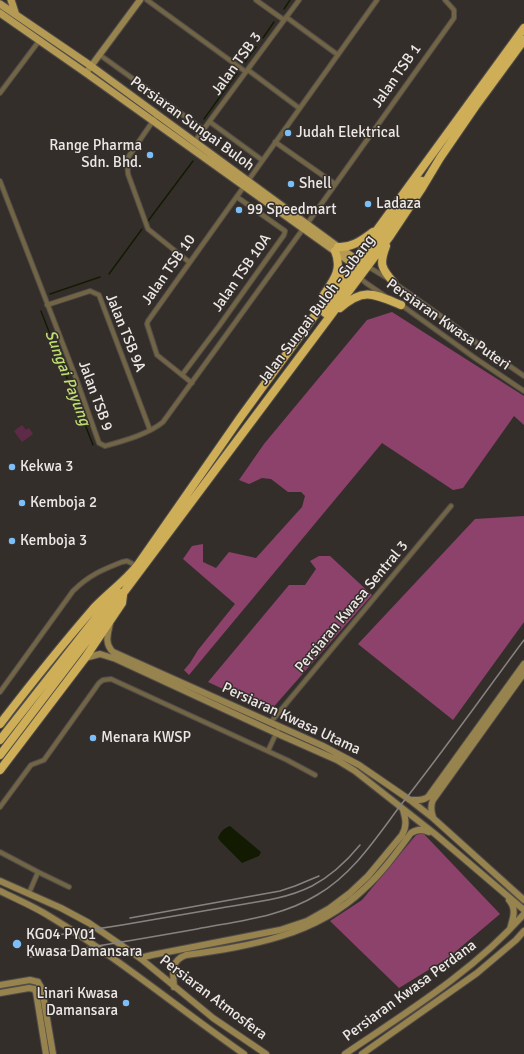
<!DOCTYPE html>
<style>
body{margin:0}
canvas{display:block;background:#342e2b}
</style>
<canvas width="524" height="1054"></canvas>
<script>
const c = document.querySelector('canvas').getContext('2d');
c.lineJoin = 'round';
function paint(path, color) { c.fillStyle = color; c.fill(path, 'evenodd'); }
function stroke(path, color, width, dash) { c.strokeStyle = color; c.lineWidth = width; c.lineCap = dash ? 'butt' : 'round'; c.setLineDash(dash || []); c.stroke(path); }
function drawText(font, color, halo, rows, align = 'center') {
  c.font = font + ' Signika,sans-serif'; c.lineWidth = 3; c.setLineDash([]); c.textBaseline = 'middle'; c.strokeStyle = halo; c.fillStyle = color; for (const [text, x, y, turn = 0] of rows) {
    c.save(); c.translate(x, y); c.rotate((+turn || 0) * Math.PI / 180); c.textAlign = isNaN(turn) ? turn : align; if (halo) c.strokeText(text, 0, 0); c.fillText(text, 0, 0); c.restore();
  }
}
paint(new Path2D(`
 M22 425 26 430 29 428 33 434 22 442 14 431Z`), '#5d2b47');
paint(new Path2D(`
 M392 312 524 396V425L514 416 463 488 453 490 382 443 189 675 184 670 190 663 198 650 235 604 183 559 192 546 203 544V562L216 568 229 552 256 558 302 507 305 496 301 492H288L271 479 262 478 249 484 239 480 264 444 367 320Z
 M524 516V622L453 720 358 644 475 519Z
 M319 556H330L372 595 270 711 208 682 289 585H305L316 569 310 561Z
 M423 833 500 914 448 958 399 988 330 921 362 900 416 835Z`), '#8c426b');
paint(new Path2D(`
 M230 826 261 852 259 856 242 863 220 841 218 838C220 832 224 828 230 826Z`), '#131a02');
stroke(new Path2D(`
 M284 9 290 0
 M263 38 274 22
 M245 62 256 47
 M204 119 237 73
 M148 221 193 161
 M109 274 142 229
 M50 294 100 277
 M41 311 93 445`), '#131a02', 1.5);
const street = new Path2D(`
 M147 0 246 72
 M256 0 284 20
 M286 17 338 55
 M100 55 204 130
 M248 70 299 108
 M0 93 39 41
 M157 115 127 159 128 174 148 229 189 262
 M210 122 262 160
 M195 141 299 0
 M275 142 335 184
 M0 181 76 378 99 443 105 446C123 441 149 434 163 422L303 229
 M307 224 454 18V10L445 0
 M367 266 387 278
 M359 277 366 283 385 296
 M393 282 452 324 482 347 524 376
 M400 304 475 358 524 391
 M47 305 90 291 99 295 150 430
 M182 375 219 326 284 235 285 231 237 197
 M192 383 157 355 147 324 148 321 377 0
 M0 692 73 591C89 575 102 570 122 562L127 561 137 566
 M270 723 451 506
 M268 751 279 727
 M0 807 31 765 44 760 99 683 103 680 111 679 287 760 315 775
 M0 852 38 872 29 893
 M38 872 69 887`);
const secondary = new Path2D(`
 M86 73 140 0
 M110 623C108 634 104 643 113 652L323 746 359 765 410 800 433 818 524 900
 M85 658 100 654 116 659 276 733 337 760 355 771 435 834 524 910
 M410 800C417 800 422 801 428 797L524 664
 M433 817C431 811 430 806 433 800L524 673
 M0 881 61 908 89 923 140 958 213 1018 266 1054
 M0 891C16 899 33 906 49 916 117 957 178 1008 244 1054
 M509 900C517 909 513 918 510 929
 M140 958 152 955 280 930 307 921 330 908 350 893 368 876 402 835C407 826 406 820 403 810
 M38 982 42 989 53 1054
 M0 985 30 980 38 982
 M174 987C173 972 170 961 186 955 250 946 315 936 364 889 382 873 397 852 411 833 417 829 423 829 429 832
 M34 989 36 992 46 1054
 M0 993 29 988 34 989
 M345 1054C407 1012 474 971 524 914
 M362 1054 477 973 516 940 524 931`);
const primary = new Path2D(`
 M11 0 16 15
 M0 4 91 66 338 247 360 262
 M0 13 86 73 353 264 359 277`);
const highway = new Path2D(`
 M386 246C379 264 381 268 394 283
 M338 247C352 248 362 240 373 232
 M353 264 361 262 422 181
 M323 296C333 281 343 270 335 251
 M340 308C364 287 374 294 401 305
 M325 313 350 279 361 269
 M0 724C30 685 61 646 93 609 107 594 124 582 137 566L240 418 524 28
 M0 740 117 591
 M0 755 124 592 390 236 422 188 440 158 475 107 524 40
 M0 770 85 658 122 603 123 595`);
stroke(street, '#514c49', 6);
stroke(secondary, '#514c49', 8);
stroke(primary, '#514c49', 9);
stroke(highway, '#514c49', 10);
stroke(street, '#726545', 4);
stroke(secondary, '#97834d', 6);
stroke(primary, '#b49a53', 7);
stroke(highway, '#ceae57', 8);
stroke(new Path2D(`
 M130 918 280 891 295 886 319 876
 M32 939C93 930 154 920 215 909 247 903 282 901 312 886 331 876 346 862 360 845
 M30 957C86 948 141 939 197 929 238 921 281 917 317 895 353 874 376 838 400 806 443 752 483 695 524 640`), '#878280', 1.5);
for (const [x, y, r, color] of [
 [288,133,4,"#7bbef8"],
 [150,155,4,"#7bbef8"],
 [291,184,4,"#7bbef8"],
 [368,204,4,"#7bbef8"],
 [239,210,4,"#7bbef8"],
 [12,467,4,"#7bbef8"],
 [22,503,4,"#7bbef8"],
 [12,541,4,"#7bbef8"],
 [93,738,4,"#7bbef8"],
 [17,944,5,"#7bbef8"],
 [126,1003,4,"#7bbef8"]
]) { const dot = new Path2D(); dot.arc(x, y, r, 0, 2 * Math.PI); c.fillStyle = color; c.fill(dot); stroke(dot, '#342e2b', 1.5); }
drawText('15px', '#ece8e6', '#342e2b', [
 ["Jalan TSB 3",237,64,-54],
 ["Jalan TSB 1",397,76,-55],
 ["Persiaran Sungai Buloh",192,124,36],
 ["Jalan TSB 10",169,270,-55],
 ["Jalan TSB 10A",242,273,-55],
 ["Jalan Sungai Buloh - Subang",317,310,-53],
 ["Persiaran Kwasa Puteri",448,325,35],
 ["Jalan TSB 9A",125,333,68],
 ["Jalan TSB 9",95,396,70],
 ["Persiaran Kwasa Sentral 3",352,607,-50],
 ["Persiaran Kwasa Utama",291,719,25],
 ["Persiaran Kwasa Perdana",410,991,-36],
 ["Persiaran Atmosfera",213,998,37]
]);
drawText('15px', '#ece8e6', '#342e2b', [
 ["Judah Elektrical",296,133],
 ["Range Pharma",142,146,"right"],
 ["Sdn. Bhd.",142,163,"right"],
 ["Shell",299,184],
 ["Ladaza",376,204],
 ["99 Speedmart",247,210],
 ["Kekwa 3",20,467],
 ["Kemboja 2",30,503],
 ["Kemboja 3",20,541],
 ["Menara KWSP",101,738],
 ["KG04 PY01",26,935],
 ["Kwasa Damansara",26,952],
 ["Linari Kwasa",118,994,"right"],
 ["Damansara",118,1011,"right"]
], 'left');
drawText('italic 16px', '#bedf70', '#342e2b', [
 ["Sungai Payung",67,378,69]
]);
</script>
